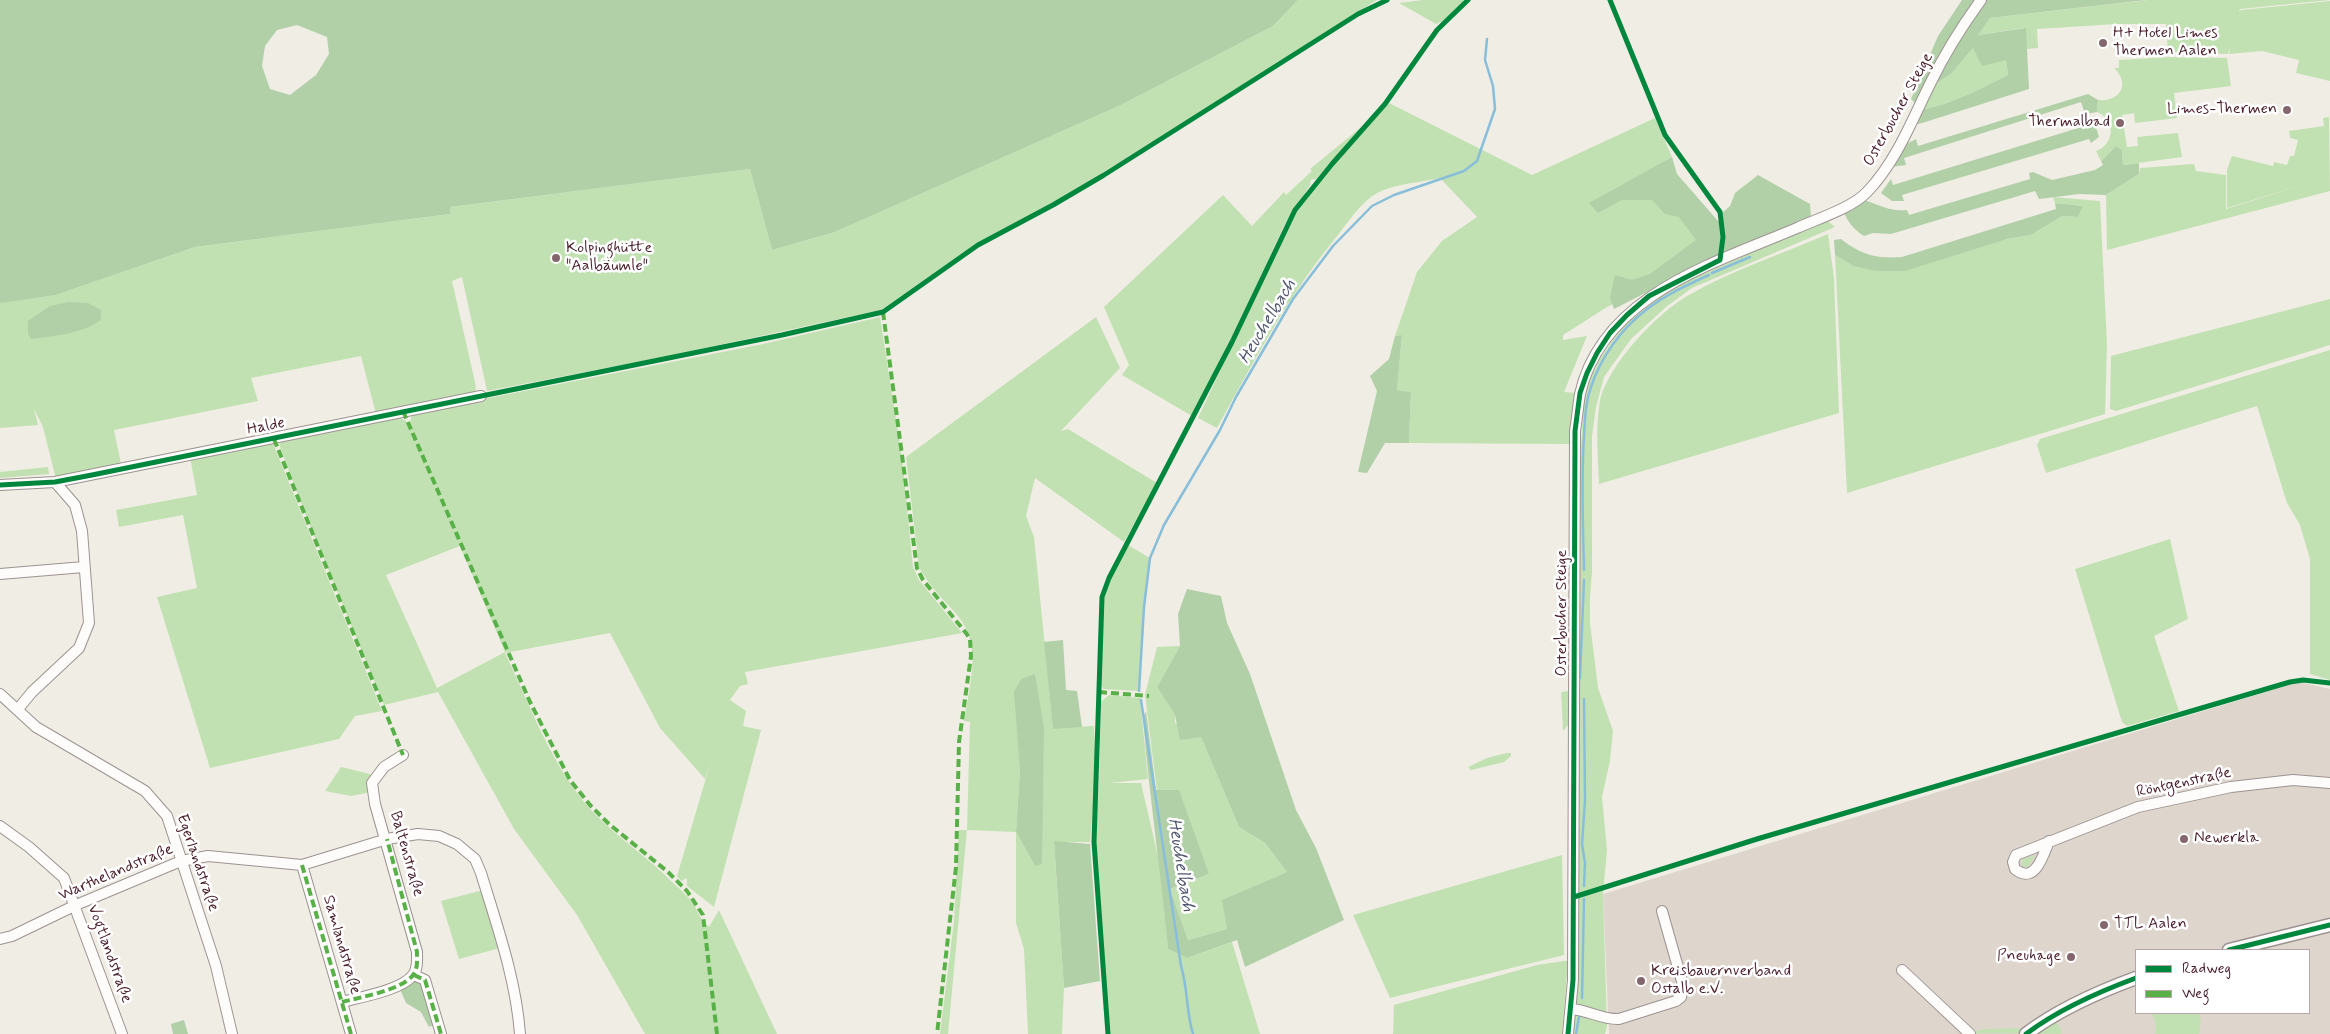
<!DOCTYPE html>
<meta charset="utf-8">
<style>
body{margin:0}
#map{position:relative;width:2330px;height:1034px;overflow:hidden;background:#f0ede4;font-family:Mynerve,sans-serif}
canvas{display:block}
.legend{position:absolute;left:2135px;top:949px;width:175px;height:65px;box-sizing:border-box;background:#fff;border:1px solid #b7a5aa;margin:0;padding:6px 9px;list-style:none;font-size:15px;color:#4a1f2b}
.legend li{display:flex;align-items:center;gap:10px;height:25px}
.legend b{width:25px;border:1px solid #b7a5aa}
</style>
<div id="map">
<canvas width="2330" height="1034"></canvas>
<ul class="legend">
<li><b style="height:6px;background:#00873e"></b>Radweg</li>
<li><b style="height:6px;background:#57b146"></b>Weg</li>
</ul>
</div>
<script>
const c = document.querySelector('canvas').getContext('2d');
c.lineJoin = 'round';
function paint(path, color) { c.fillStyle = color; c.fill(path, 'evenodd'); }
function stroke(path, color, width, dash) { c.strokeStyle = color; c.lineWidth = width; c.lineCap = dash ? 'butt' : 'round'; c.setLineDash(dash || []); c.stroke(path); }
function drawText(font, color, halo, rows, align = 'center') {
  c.font = font + ' Mynerve,sans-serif'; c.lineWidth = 5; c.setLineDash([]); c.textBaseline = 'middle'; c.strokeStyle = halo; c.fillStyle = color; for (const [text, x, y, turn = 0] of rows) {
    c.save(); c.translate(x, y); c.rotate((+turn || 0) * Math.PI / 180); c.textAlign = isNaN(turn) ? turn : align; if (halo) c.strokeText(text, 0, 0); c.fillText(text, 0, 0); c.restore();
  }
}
paint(new Path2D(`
 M2299 682 2330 689V1034H1609L1603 894ZM2136 950H2309V1013H2136Z`), '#ded5cd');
paint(new Path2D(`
 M1298 0H1377L1118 163 1051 204 980 241 881 310 668 356 487 391 462 277 452 281 475 382 476 390 469 395 376 414 361 356 251 378 258 401 114 430 121 464 56 479 43 427 34 409 38 425 0 428V303L56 295 195 247 450 214V207L750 169 772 250 835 232 1121 105 1273 26Z
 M1423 0H1463L1464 2 1445 20 1436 24 1399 3Z
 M2148 0H2330L2240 9 2239 12 2241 10 2330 1V81L2296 73 2299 60 2262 51 2229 54 2230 46 2228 54 2168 52 2166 24H2116L2037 29 2038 48 2027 49 2025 28 1977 35 1990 18Z
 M1973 48 2006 60 2008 75C1980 89 1952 104 1921 110L1934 85 1951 74Z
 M2169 57 2227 58 2231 86 2174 93 2177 118 2135 123 2134 113 2122 115 2127 147 2138 146 2137 137 2178 133 2182 157 2123 165 2122 150 2116 146 2101 161 2096 151C2115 144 2116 120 2097 112L2098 100C2120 102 2131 84 2114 68H2119V60Z
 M1389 103 1532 175 1655 118 1672 157 1657 166 1708 249 1604 309 1563 335V340L1587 336 1564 392 1576 393 1570 444 1409 443 1411 392 1397 390 1402 335 1395 336 1417 272 1442 241 1477 217 1440 178C1419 183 1388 184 1371 197 1358 207 1348 222 1338 235 1289 294 1254 361 1217 428L1198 418 1280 243 1298 209 1330 169Z
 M2329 117 2330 191 2107 250 2106 195 2139 174 2140 168 2194 164 2196 171 2226 175V209L2305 184 2227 208V170L2232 156 2273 166 2274 162 2287 165 2290 156H2294L2298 140 2290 138 2289 131 2324 126 2323 118Z
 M1365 124 1316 179 1311 180 1310 185 1284 226 1236 329 1192 416 1122 375 1129 365 1104 307 1223 195 1252 226 1284 192 1286 195 1312 171 1310 169Z
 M2053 197 2100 201 2107 344 2105 414 1847 493 1835 255 1853 266 2031 235 2062 216 2078 217 2083 206 2055 203Z
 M1826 220 1835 227 1692 288 1666 307 1631 339 1604 377 1596 407 1592 436V572L1590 597V623L1598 688 1613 731 1610 761 1602 797 1607 850 1603 894 1607 1026 1605 1034H1573L1579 956 1580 462 1584 398 1591 377 1601 357 1621 329 1652 299 1678 285Z
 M1828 234 1834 278 1839 413 1599 484C1598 457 1595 427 1600 401 1607 366 1658 312 1689 295 1732 270 1782 254 1828 234Z
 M2330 299V345L2116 411 2110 409 2111 356Z
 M880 317 902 459 913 567 919 580 962 633 745 672 748 684 740 686 730 700 746 711 743 726 761 730 714 907 687 886V878L681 881 677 876 711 761 705 779 660 728 610 633 505 653C531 707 552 768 593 812 618 838 648 857 673 883 680 889 689 897 694 905 699 913 700 920 709 927L719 910 777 1034H645L577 915 514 829 438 692 384 705 304 511 279 444 283 441 397 416 406 421 409 429 412 413 763 344ZM460 546 505 652 437 688 386 575Z
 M1096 317 1120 368 1061 431 1068 429 1157 483 1124 542 1035 478 1026 516 1034 537 1053 728 1094 726 1096 775 1090 842H1054L1064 988 1062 1034H1028L1024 949 1016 923V832L967 830 948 1034H940L954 921 959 830H967L970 722 964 721C969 686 983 646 958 616 944 600 929 586 919 567L906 457ZM1020 770 1035 866 1016 832Z
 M2330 350V680L2310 674V559L2300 525 2287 503 2257 406 2046 473 2037 445 2040 439Z
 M272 441 382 711 355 716 339 739 210 768 157 597 197 588 183 515 119 527 116 510 197 495 190 457Z
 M48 467 49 474 0 478V472Z
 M2170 539 2188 619 2154 636 2179 711 2127 726 2122 722 2075 569Z
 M1128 545 1150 558 1144 607 1139 691 1103 689 1101 684 1104 598 1114 571Z
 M1180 646 1157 687 1175 715V723L1201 737 1239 827 1265 843 1287 872 1223 900 1227 929 1188 940 1170 889 1209 874 1157 791 1145 695 1157 647Z
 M1568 691V725L1563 731 1561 692Z
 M1109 695 1140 698 1148 779 1109 783H1141L1160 865 1168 949 1187 958 1232 942 1260 1034H1110L1100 951 1094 842 1099 783 1101 702Z
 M1507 753H1511V756L1504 762 1471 770 1468 767 1487 758Z
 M341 767 374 775 371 792 351 796 325 791Z
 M1562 855 1564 955 1390 998 1353 915Z
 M2035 855 2028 867 2022 866V859Z
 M483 890 500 948 459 959 441 901Z
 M1564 961H1568L1562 1034H1393L1394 1005 1537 965Z
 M2152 1013H2199L2201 1021 2199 1034H2155L2156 1025Z
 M2053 1017 2061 1030V1034L1969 1033 1985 1029 2034 1028Z`), '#c2e1b2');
paint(new Path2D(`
 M0 0H1298L1273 26 1121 105 835 232 772 250 750 169 450 207V214L195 247 56 295 2 303H0ZM297 25 327 37 329 54 316 75 290 95 270 89 262 66 265 46 277 30Z
 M1962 0H2146L1990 18 1978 35 2026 28 2029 89 1919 124 1915 123 1921 110C1952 104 1980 89 2008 75L2006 60 1982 66 1973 48 1951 74 1934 85 1918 106 1911 99 1938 36Z
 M2088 94 2098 100 2097 112 2085 114 2081 102 1904 158 1906 165 1891 167 1904 145 1916 139 1918 146Z
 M2086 119 2094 120 2099 137 2091 143 2089 139 1902 195 1904 201H1892L1881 193 1891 179 1893 185 2088 125Z
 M2116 146 2122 150 2123 165 2139 163V174L2106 195 2079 194 2039 199 2035 191 1891 234 1873 233 1864 236C1854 230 1848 222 1843 211L1864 200C1880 205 1890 212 1907 210L1909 215 2030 179 2029 173 2033 172 2052 180 2095 170 2103 165 2101 161Z
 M1672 157 1677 174 1718 221H1723L1722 213 1730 206 1735 193 1758 175 1810 204 1811 217 1708 261 1614 309 1610 298 1615 275 1632 280 1650 274 1696 240 1679 217 1665 214 1652 200H1622L1598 213 1589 203Z
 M2055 203 2083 206 2078 217 2062 216 2031 235 2007 239 1905 271H1877L1853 266 1835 255 1834 240 1841 239C1861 255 1877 259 1902 257L2056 209Z
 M68 302 88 303 101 310V320C82 334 54 336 31 339L28 334V321L50 306Z
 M1402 335 1397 390 1411 392 1409 443H1385L1367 473 1358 472 1377 391 1370 376 1389 359 1395 336Z
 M1187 589 1221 596 1227 623 1250 674 1296 810 1316 848 1344 920 1245 967 1237 940 1187 958 1168 949C1161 872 1149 795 1143 718L1146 711 1156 790H1179L1209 874 1170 889 1188 940 1227 929 1222 900 1287 872 1265 843 1239 827 1201 737 1180 740 1175 715 1157 687 1180 646 1178 614Z
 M1063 640 1066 690 1077 691 1082 727 1053 729 1044 642Z
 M1035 674 1044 728 1042 864 1035 866 1016 832 1020 770 1014 692 1021 679Z
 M1054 841 1090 844 1100 981 1064 988Z
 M414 978 423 982 436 1024 429 1027 421 1012 406 1003 400 989 407 986Z
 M184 1020 188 1034H173L171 1024Z`), '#b1d0a8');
stroke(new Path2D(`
 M1712 273 1750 257
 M1584 570C1583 525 1581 481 1584 436 1585 420 1585 403 1591 387 1601 357 1621 329 1646 310 1665 295 1687 285 1709 275
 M1580 678 1584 580
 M1139 691 1144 607 1150 558 1164 525 1220 430 1236 397 1293 299 1333 246 1372 206 1394 195 1464 171 1477 161 1495 109 1493 86 1485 60 1487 39
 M1141 700 1181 966C1188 988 1186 1012 1193 1034
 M1584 886 1585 863 1582 844 1585 800 1584 699
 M1582 998 1584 899
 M1576 1034 1579 1017`), '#88beda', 2.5);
const minor = new Path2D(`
 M0 485 55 482 481 396
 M0 574 84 567
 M0 694 36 727 145 791 167 816 216 966 232 1034
 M18 709 32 692 79 648 89 623 82 531 75 505 55 482
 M0 826 29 847 64 878 122 1034
 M2049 841C2043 856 2035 885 2015 869L2013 862 2016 855 2138 807 2231 787 2293 780 2330 783
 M302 865 351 1034
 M0 939 12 936 76 905 181 861 208 856 302 865 387 839 418 834 439 836 457 844 475 859 481 873C497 926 516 979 520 1034
 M1902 970 1970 1034
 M414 975 425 980 441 1034
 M342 1002C361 997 402 990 413 975 418 969 417 960 417 952L375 804 372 783 384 767 403 755
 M1571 1009C1588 1010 1603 1020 1619 1019L1676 1001 1681 997 1683 985 1662 911
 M1568 1034 1573 980 1575 431C1577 419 1578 406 1580 394 1602 295 1715 263 1797 228 1817 219 1852 208 1867 192 1896 162 1912 120 1930 84 1944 55 1962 26 1981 0`);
const tertiary = new Path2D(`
 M2229 950 2330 925
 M2026 1034C2059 1009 2098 992 2136 978`);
stroke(minor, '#9c9391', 12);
stroke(tertiary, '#9c9391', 15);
stroke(minor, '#fdfcfb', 10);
stroke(tertiary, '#fdfcfb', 12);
stroke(new Path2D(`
 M883 312 917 568 923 580 966 633 970 639 971 656 959 742 956 867 937 1034
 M403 411 530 702 570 780 590 805 609 824 668 872 687 891 703 915 717 1034
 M274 439 403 755
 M1099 692 1149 696
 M302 865 351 1034
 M414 975 425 980 441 1034
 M342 1002C361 997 402 990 413 975 418 969 417 960 417 952L387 839`), '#57b146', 4, [8, 4]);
stroke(new Path2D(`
 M0 485 55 482 92 475 782 335 883 312 978 245 1053 205 1104 175 1358 14 1387 0
 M1574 897 1757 839 2290 682 2303 680 2330 683
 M2229 950 2330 925
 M1108 1034 1094 842 1102 597 1109 578 1232 342 1295 210 1332 164 1385 104 1437 30 1468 0
 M1568 1034 1573 980 1575 431 1580 393 1587 373 1597 353 1610 333 1627 315 1649 296 1720 260 1723 237 1720 212 1665 135 1610 0
 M2026 1034C2059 1009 2098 992 2136 978`), '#00873e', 5);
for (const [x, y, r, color] of [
 [2103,43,5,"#84676c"],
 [2287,110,5,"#84676c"],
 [2120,123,5,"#84676c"],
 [556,258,5,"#84676c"],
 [2184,839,5,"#84676c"],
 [2104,925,5,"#84676c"],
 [2071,957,5,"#84676c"],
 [1641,981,5,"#84676c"]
]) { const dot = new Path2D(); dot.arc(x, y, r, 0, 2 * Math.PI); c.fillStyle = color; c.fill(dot); stroke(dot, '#fff', 2); }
drawText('16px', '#4a1f2b', '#fff', [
 ["H+ Hotel Limes",2113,34],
 ["Thermen Aalen",2113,52],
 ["Limes-Thermen",2277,110,"right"],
 ["Thermalbad",2110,123,"right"],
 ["Kolpinghütte",566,249],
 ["\"Aalbäumle\"",566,267],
 ["Newerkla",2194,839],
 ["TTL Aalen",2114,925],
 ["Pneuhage",2061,957,"right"],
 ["Kreisbauernverband",1651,972],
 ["Ostalb e.V.",1651,990]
], 'left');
drawText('16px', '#4a1f2b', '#fff', [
 ["Osterbucher Steige",1899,110,-61],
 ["Halde",266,427,-11],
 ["Osterbucher Steige",1563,613,-90],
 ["Röntgenstraße",2184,783,-12],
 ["Baltenstraße",406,854,74],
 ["Egerlandstraße",197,863,71],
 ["Warthelandstraße",116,873,-23],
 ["Samlandstraße",341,945,74],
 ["Vogtlandstraße",109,954,70]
]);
drawText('italic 18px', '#51576f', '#fff', [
 ["Heuchelbach",1268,322,-59],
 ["Heuchelbach",1180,865,81]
]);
</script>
